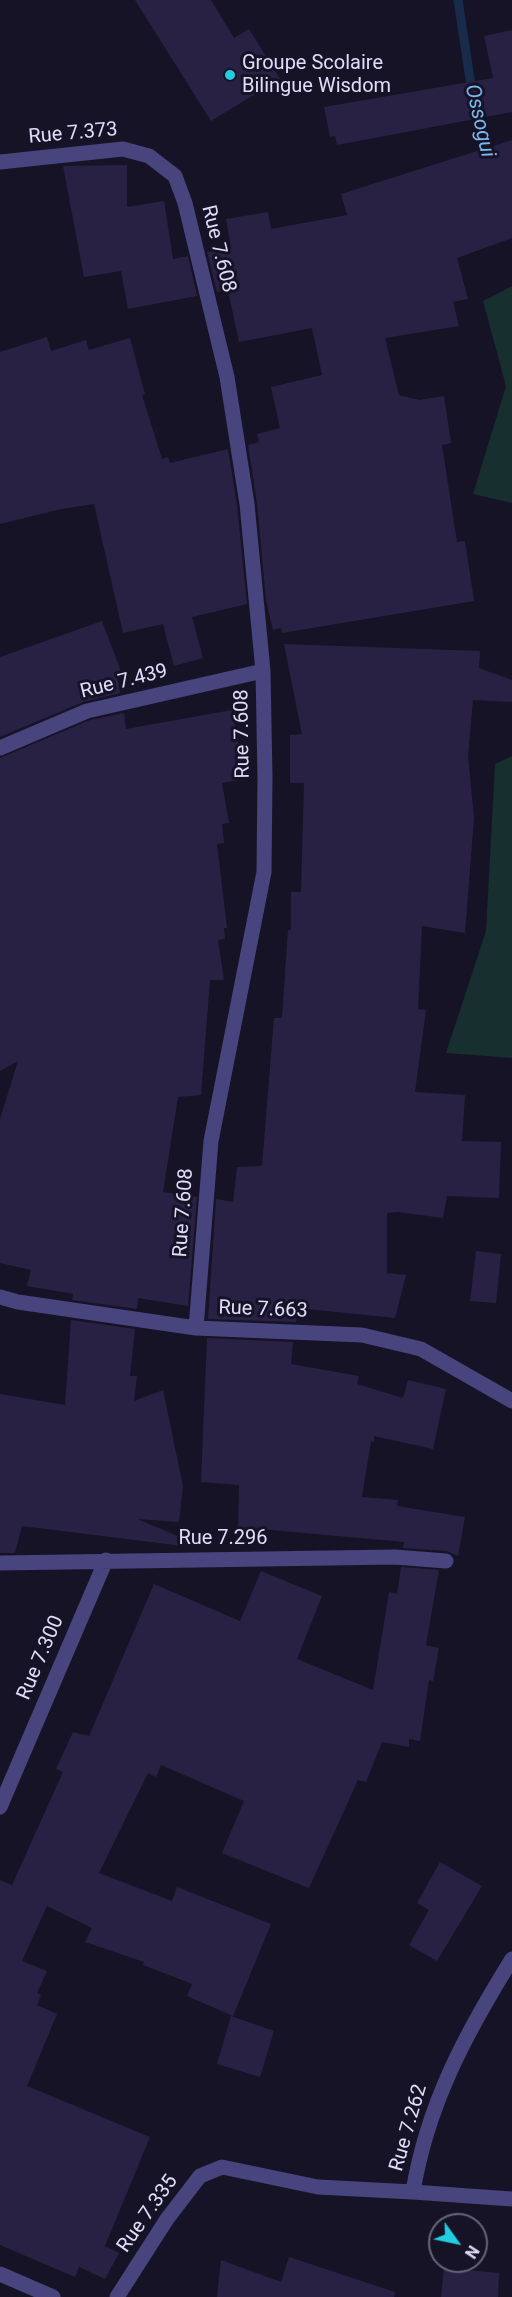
<!DOCTYPE html>
<style>
body{margin:0}
#map{position:relative;width:512px;height:2297px;overflow:hidden;background:#161326;font-family:Roboto,sans-serif}
canvas{display:block}
.north{position:absolute;left:428px;top:2213px;width:60px;height:60px;box-sizing:border-box;background:#161326;border:2px solid #67637b;border-radius:50%;rotate:123deg;font-size:16px;font-weight:700;line-height:24px;text-align:center;color:#e0dcfa}
.north::after{content:'';display:block;margin:auto;width:21px;height:27px;background:#21cde1;clip-path:polygon(50% 0,100% 100%,50% 72%,0 100%)}
</style>
<div id="map">
<canvas width="512" height="2297"></canvas>
<div class="north">N</div>
</div>
<script>
const c = document.querySelector('canvas').getContext('2d');
c.lineJoin = 'round';
function paint(path, color) { c.fillStyle = color; c.fill(path, 'evenodd'); }
function stroke(path, color, width, dash) { c.strokeStyle = color; c.lineWidth = width; c.lineCap = dash ? 'butt' : 'round'; c.setLineDash(dash || []); c.stroke(path); }
function drawText(font, color, halo, rows, align = 'center') {
  c.font = font + ' Roboto,sans-serif'; c.lineWidth = 6; c.setLineDash([]); c.textBaseline = 'middle'; c.strokeStyle = halo; c.fillStyle = color; for (const [text, x, y, turn = 0] of rows) {
    c.save(); c.translate(x, y); c.rotate((+turn || 0) * Math.PI / 180); c.textAlign = isNaN(turn) ? turn : align; if (halo) c.strokeText(text, 0, 0); c.fillText(text, 0, 0); c.restore();
  }
}
paint(new Path2D(`
 M512 286V503L473 494 506 386 483 301Z
 M512 756V1058L446 1053 486 931 495 764Z`), '#172f2e');
stroke(new Path2D(`
 M458 0 472 92
 M476 109 488 160`), '#182b4a', 9);
paint(new Path2D(`
 M135 0H211L234 38 249 29 280 79 211 121Z
 M512 30V112L337 145 335 136 330 137 324 107 493 78 484 36Z
 M512 140V238L457 258 468 299 453 302 459 326 385 338 399 395 419 400 444 396 451 443 442 445 457 542 465 541 474 601 282 633 281 628 273 630 266 600 257 503 248 445 259 442 257 434 280 428 271 387 322 375 312 328 239 342 228 290 217 292 207 252 231 248 226 219 268 212 271 229 347 215 341 194Z
 M127 165V207L164 201 173 259 188 256 197 296 128 309 121 271 84 277 63 166Z
 M47 337 51 351 86 340 89 350 130 338 145 394 142 395 162 459 168 457 170 463 228 449 237 505 247 604 192 617 203 658 174 666 163 624 123 633 94 504 61 509 0 524V352Z
 M102 621 122 674 117 676 120 693 83 702 0 737V657Z
 M284 644 480 651 479 668 512 680V702L473 700 468 756 474 818 465 933 422 926 418 1009 426 1010 415 1092 465 1095 462 1141 501 1142 499 1198 447 1196 443 1218 398 1212 387 1213V1273L406 1275 395 1318 298 1308 296 1322 208 1319 216 1199 233 1202 237 1167 262 1166 274 1018H282L288 930H291V892H301L304 783H290V735L302 734Z
 M232 710 245 779 222 783 229 823 222 824 224 843 217 844 227 928H224L225 939 218 940 224 980H210L201 1095 178 1097 163 1192 197 1197 188 1306 138 1298 137 1309 72 1300 73 1294 27 1286 31 1270 0 1263V1119L18 1061 0 1071V758L90 720 124 713 126 729Z
 M476 1251 501 1254 496 1303 470 1301Z
 M71 1320 135 1329 130 1376H137L134 1401 163 1390 183 1486 179 1522 137 1519 185 1539 183 1546 22 1526 15 1553H0V1394L65 1405Z
 M207 1338 293 1342 291 1364 359 1376 357 1384 403 1398 408 1380 446 1389 433 1449 374 1436V1442L371 1441 362 1497 398 1500 397 1506 465 1517 458 1556 447 1551 403 1548 404 1542 238 1527 239 1485 201 1482Z
 M401 1567 439 1570 426 1645 439 1648 433 1681 429 1680 420 1741 409 1739V1747L382 1742 366 1782 358 1780 309 1888 222 1853 244 1801 161 1765 156 1777 148 1773 99 1873 172 1901 177 1887 271 1924 233 2016 187 1996 192 1984 143 1965 144 1962 85 1942 92 1928 47 1906 22 1961 47 1971 37 1993 41 1995 37 2005 57 2014 27 2086 150 2137 105 2246 119 2253 105 2279 79 2267 75 2277 0 2245V1880L12 1885 63 1772 56 1769 73 1732 89 1736 154 1584 240 1621 261 1571 322 1596 297 1659 373 1690 389 1592 397 1594Z
 M440 1862 482 1886 437 1961 409 1945 429 1910 417 1903Z
 M231 2016 274 2031 260 2077 217 2064Z
 M289 2257 395 2292 394 2297H217L221 2260 281 2282Z
 M444 2268 499 2273 498 2297H441Z`), '#292144');
stroke(new Path2D(`
 M0 162 123 149 149 156 175 176 185 203 227 377 247 504 263 671 265 778 264 872 211 1141 196 1328
 M0 748 87 711 263 671
 M0 1297 18 1302 196 1328 362 1335 421 1349 512 1401
 M0 1563 395 1557 446 1561
 M0 1807 106 1560
 M512 1959C466 2033 427 2105 413 2192L512 2199
 M0 2274 53 2297
 M117 2297 167 2219 200 2176 222 2167 318 2187 413 2192`), '#47447e', 15);
for (const [x, y, r, color] of [
 [230,75,6,"#21cde1"]
]) { const dot = new Path2D(); dot.arc(x, y, r, 0, 2 * Math.PI); c.fillStyle = color; c.fill(dot); stroke(dot, '#161326', 2); }
drawText('20px', '#e0dcfa', '#161326', [
 ["Groupe Scolaire",242,64],
 ["Bilingue Wisdom",242,87]
], 'left');
drawText('20px', '#e0dcfa', '#161326', [
 ["Rue 7.373",73,134,-5],
 ["Rue 7.608",218,249,76],
 ["Rue 7.439",124,682,-14],
 ["Rue 7.608",243,734,-91],
 ["Rue 7.608",184,1213,-86],
 ["Rue 7.663",263,1310,2],
 ["Rue 7.296",223,1539],
 ["Rue 7.300",41,1658,-67],
 ["Rue 7.262",409,2128,-74],
 ["Rue 7.335",148,2214,-55]
]);
drawText('italic 21px', '#78b6ed', '#161326', [
 ["Ossogui",479,121,77]
]);
</script>
